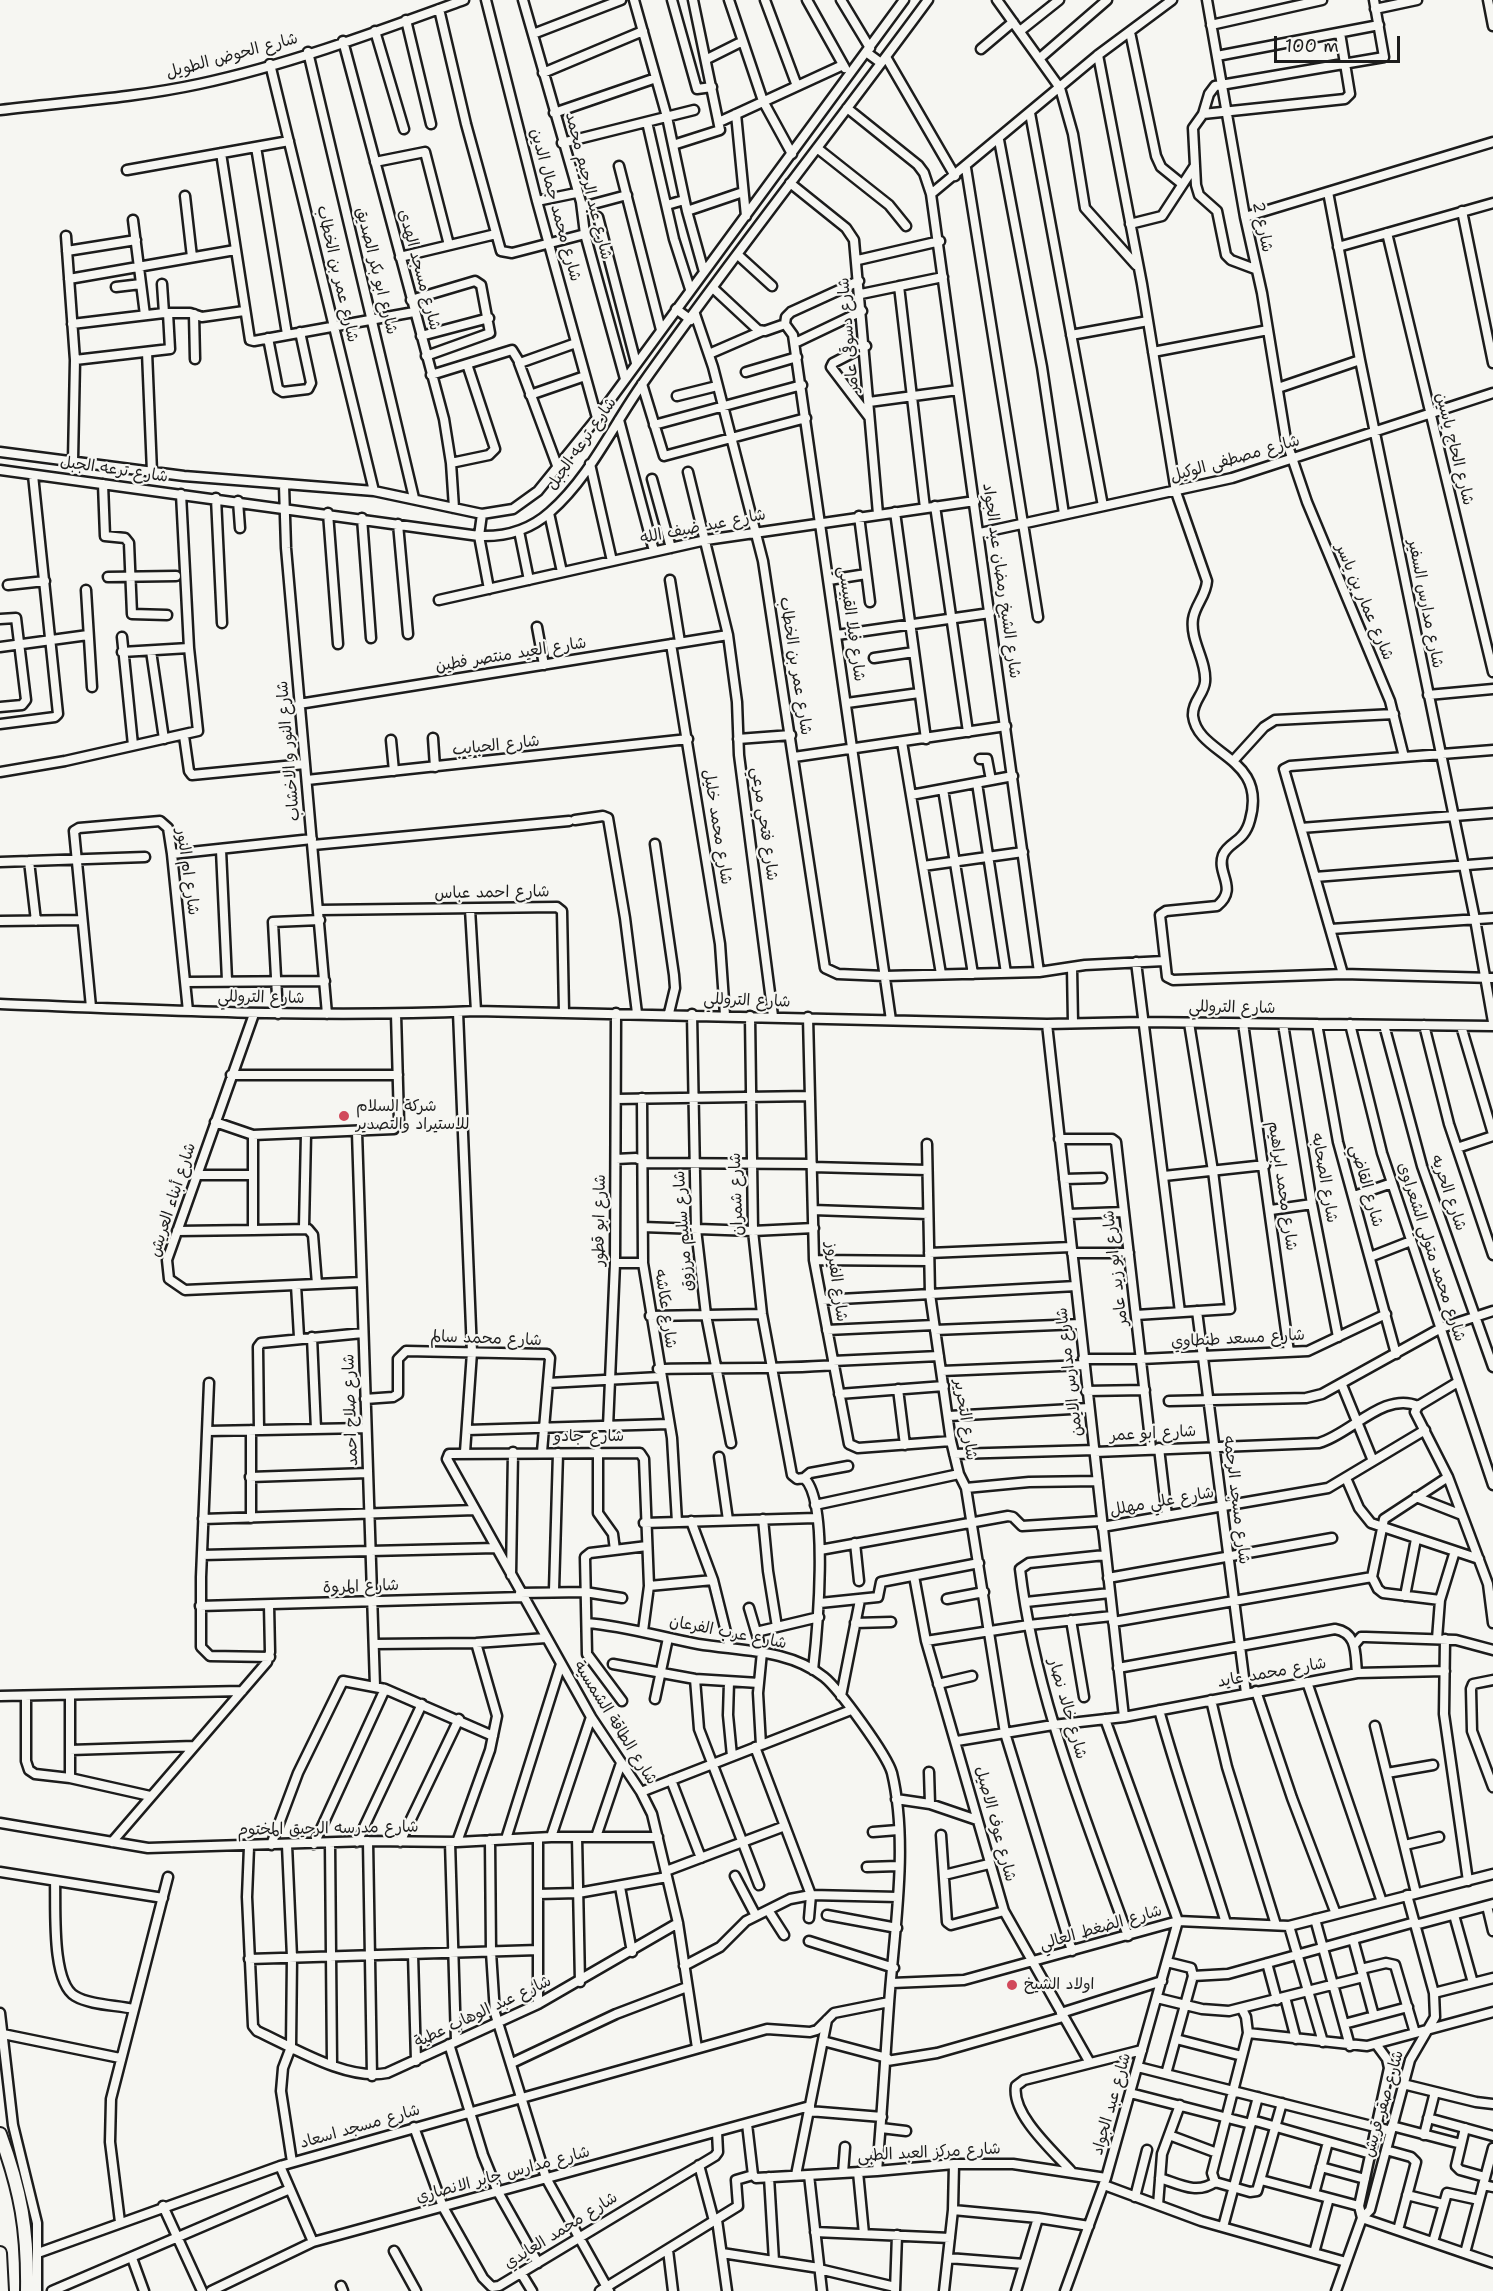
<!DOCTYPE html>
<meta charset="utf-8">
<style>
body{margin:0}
#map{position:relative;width:1493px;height:2291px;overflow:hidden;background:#f6f6f2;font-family:"Shantell Sans",sans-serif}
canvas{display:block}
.scale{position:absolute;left:1274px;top:36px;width:126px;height:27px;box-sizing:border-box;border:3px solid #1c1c1c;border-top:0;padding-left:8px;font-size:18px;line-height:21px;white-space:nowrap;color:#1c1c1c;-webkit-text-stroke:4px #f6f6f2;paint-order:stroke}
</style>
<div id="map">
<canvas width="1493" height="2291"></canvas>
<div class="scale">100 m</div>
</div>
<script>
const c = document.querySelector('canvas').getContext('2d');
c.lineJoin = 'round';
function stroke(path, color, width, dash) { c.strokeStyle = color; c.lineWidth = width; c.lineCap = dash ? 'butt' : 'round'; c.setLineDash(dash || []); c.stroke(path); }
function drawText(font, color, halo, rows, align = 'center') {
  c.font = font + ' "Shantell Sans","Playpen Sans Arabic",sans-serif'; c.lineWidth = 4.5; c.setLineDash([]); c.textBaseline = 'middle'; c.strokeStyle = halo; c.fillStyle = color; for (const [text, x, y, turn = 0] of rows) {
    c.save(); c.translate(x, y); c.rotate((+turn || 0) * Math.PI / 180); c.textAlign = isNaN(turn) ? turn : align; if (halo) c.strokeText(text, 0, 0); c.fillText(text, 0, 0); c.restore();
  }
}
const minor = new Path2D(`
 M486 0 537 201 597 418
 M523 0 581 202 585 234 625 379
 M634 0 667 117 687 211 704 272
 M672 0 697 89 712 87
 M729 0 763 101 792 154
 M765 0 797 86
 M807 0 845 68
 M841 0 870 48
 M997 0 1060 88 1073 134 1085 208 1136 265
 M1207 0 1245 217 1262 293 1286 440 1307 502 1390 701 1404 757
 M1488 0 1493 26
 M439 9 466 124 501 251 512 253 585 234
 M1375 9 1417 0
 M406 20 431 124
 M1211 25 1322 0
 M375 31 404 129
 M1020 31 1059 0
 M1130 32 1156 156 1161 167 1182 184
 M533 34 621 0
 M343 41 444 419 451 463 454 508
 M981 49 1013 22
 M308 52 414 498
 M866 52 881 63
 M1098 55 1142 284 1176 492 1207 581C1206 596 1195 605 1193 619 1190 641 1207 661 1205 682 1204 694 1192 702 1193 716 1198 756 1268 756 1250 820 1244 843 1229 841 1223 855 1216 874 1239 888 1217 906L1166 911 1160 915 1167 977 1173 980 1343 974 1493 978
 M1217 56 1379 25
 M886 57 955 176
 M1040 58 1107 0
 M707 59 741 42
 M270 64 374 491
 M543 73 643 31
 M847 108 918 165 924 173 931 194 1039 972
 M0 110C66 102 134 98 199 84 288 65 379 31 464 0
 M554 113 656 78
 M1030 113 1103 506
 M736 114 746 216
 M1203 114 1345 99 1350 94 1340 33
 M647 122 674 239 690 289
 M719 122 843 65
 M999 140 1042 367 1064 514
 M562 143 694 110
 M673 145 720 130 693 0
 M256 147 287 334
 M817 148 889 205 906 226
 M221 153 250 340 254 341 414 312
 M375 162 425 152 449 245
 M619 166 661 330
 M966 168 1038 617
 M127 170 289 141
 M790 183 846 228 854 240 878 514
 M1328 192 1360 360 1475 919 1493 1022
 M931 194 1098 55 1172 0
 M185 196 192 257
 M537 201 576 193
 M667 205 684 200
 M582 207 627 195
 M687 211 743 192
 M1462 211 1493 363
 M598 217 636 363
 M1245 217 1493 142
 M133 220 145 315
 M1130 224 1162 216 1194 167
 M1387 233 1493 672
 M66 236 75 360 73 461
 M1338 247 1493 203
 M67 251 136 240
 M738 255 772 286
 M400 257 496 234
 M858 260 940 241
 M1255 269 1231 260 1226 255 1217 211 1199 195 1196 185 1193 128 1203 114 1209 94 1215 86 1384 57 1374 0
 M69 279 235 250
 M162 284 164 313
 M899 286 925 508
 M116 287 141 284
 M714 289 758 330 765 331 785 324 793 335 891 1020
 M861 294 943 277
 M411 300 475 281 481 285 490 333 426 356
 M676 309 691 320
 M194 314 195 359
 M695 314 713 367 763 561 825 968 838 974 885 976 1039 972 1085 965 1164 961
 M72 324 164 313H190L202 317 244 311
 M785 324 786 317 791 312 859 281
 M1071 335 1148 321
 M421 336 489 318
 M268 338 278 389 283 392 308 389 311 383 300 332
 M795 343 862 311
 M866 346 833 363 831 367 869 417
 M147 352 152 472
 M1153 352 1268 330
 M709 354 762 331
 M75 360 170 349 168 313
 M519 363 558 468
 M746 372 797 357
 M431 375 512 350 520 363 576 343
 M642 384 664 456 806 418
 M1278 388 1360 360
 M530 395 585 376
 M677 396 717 386
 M869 402 958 390
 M619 420 654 551
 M654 425 802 385
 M0 452 184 476 374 491 482 514 513 509 538 491 597 418 904 0
 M451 463 489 455 495 449 467 364
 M590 464 612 561
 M0 470 479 536C505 537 530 530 550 512 590 477 613 425 643 383 735 253 834 128 928 0
 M688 472 728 635 737 702 739 755 773 1016
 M652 479 671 548
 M103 484 105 536 125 538 129 543 132 614 167 615
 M284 485 286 548 327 1014
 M216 498 222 623
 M238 501 240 528
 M935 506 968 732
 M895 512 926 739
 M328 513 338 644
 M549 513 562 572
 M482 514 479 536 489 589
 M859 516 870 602
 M362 518 371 638
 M398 524 408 634
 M519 531 529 580
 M980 533 1232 478 1493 393
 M108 577 176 576
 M670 580 680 642
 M829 580 866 574
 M8 585 45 581
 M86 590 92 687
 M439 600 706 540 975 501
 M0 619 16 618 26 700 22 705 0 707
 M537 627 544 665
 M837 635 990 613
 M122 637 133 745
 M671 644 720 944 725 1015
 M0 647 88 635
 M151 651 164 739
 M122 652 189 648
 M874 658 914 652
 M1428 695 1493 689
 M847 703 919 693
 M299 704 728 635
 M0 724 55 717 58 714 33 475
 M184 736 189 771 192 775 305 764
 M433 738 435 767
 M738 739 791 735
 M391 740 394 771
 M902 742 941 974
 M794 757 1006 726
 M980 759H987L991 780
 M1234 760 1264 727 1275 720 1394 714
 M0 772 65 761 198 731 189 648 181 494
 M307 780 688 739
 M977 783 1006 973
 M943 789 973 974
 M911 795 1013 776
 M575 820 603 816 608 818 625 918 637 1013
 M1301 828 1493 813
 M655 844 674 975 675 988 669 1013
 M313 845 569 821
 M221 850 227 980
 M172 854 312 839
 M29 861 36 921
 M0 862 145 857
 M923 866 1023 852
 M1315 877 1493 863
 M470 909 476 1011
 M319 910 557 907 562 911 564 1012
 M0 921 82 920
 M1331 929 1493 918
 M1136 962 1180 1312
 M1072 967 1073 1023
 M1343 974 1284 769 1290 766 1493 750
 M185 982 325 981
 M0 1004C159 1010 317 1018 476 1011L1047 1024 1141 1022 1493 1026
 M91 1007 74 831 79 828 160 821 168 828 172 854 188 1011
 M458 1012 472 1352 465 1452
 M254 1014 167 1260 169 1279 185 1290 361 1282
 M278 1014 273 922 320 920
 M692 1014 696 1229 706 1315 731 1443
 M750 1016 753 1231 762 1314 792 1475 797 1479 804 1478C830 1501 817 1635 813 1670
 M808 1017 814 1260 849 1444 858 1448 951 1441
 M1243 1023 1289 1352
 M1047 1024 1124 1717
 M1283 1024 1312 1204 1338 1337
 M1317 1024 1338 1142 1396 1354
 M1350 1024 1382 1153 1493 1485
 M1384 1025 1422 1166 1493 1367
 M1424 1025 1449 1124 1493 1255
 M1461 1026 1493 1134
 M231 1075H398
 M642 1098 643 1263 672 1438 677 1522
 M616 1099 810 1096
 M215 1122 253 1135 394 1129 399 1121 396 1014
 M357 1132 375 1686
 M253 1135V1230L308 1229 313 1235 317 1284
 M1059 1139H1112L1116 1142 1151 1448
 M927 1144 930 1294 951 1441 959 1474 966 1488 1005 1733 1072 1951
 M1457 1148 1493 1136
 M616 1159 636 1158 646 1163 812 1164
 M812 1167 927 1170
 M197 1175H251
 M1164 1176 1265 1165
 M1064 1179 1102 1178
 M1354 1196 1392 1183
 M813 1210 928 1214
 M1271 1210 1312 1204
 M1068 1214 1124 1212
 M304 1227 306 1134
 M643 1227 753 1231 814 1228
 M177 1231 253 1230
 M929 1253 1071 1247
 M1072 1253H1129
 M1370 1257 1411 1241
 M814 1260 929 1261
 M615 1263H643
 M296 1285 299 1337
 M822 1300 1076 1286
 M1197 1311 1246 1693
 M1136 1315 1230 1309 1213 1171 1189 1023
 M650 1316 762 1314
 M827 1330 934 1325
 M935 1330 1080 1324
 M312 1337 316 1429
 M1083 1359H1141L1308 1351 1386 1314
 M833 1361 939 1356
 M658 1369C717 1367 775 1370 834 1365
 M942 1371 1084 1365
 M1458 1382 1418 1406 1415 1412 1448 1477 1488 1584 1493 1623
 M209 1383 201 1577V1647L210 1656 270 1657
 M548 1383 660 1377
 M1342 1385 1373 1461
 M898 1389 905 1445
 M1086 1391 1145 1390
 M839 1394 944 1386
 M365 1399 393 1397 398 1394V1359L406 1351 547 1354 550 1358 542 1452
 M1169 1401 1306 1398 1322 1394 1441 1328 1493 1311
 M949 1416 1089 1408
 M608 1427 615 1263 616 1013
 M251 1430V1518
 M259 1430 258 1347 261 1343 363 1333
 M467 1430 669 1424
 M208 1431 366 1428
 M1159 1448 1167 1516
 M598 1452V1513L613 1534 615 1550
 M1095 1452 1319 1443C1351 1434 1384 1391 1418 1406
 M954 1454 1095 1450
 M719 1457 728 1520
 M250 1477 368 1473
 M804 1478 810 1473 848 1466
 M1346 1478 1359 1508 1371 1523 1479 1559
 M966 1488 1029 1482 1098 1481
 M1416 1497 1462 1515
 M815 1505 959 1474
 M203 1519 475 1510
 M763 1519 768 1571 777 1627
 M691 1521 713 1580 730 1648
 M644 1523 816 1518
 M1102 1527 1328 1488 1425 1430
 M855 1543 859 1581
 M820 1550 1008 1516 1013 1517 1022 1526 1101 1521
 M202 1555 496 1548
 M1105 1555 1029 1563 1020 1569C1035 1696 1085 1816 1128 1936
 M511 1575 513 1452
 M914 1576 926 1641 1004 1911 1090 2063
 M1108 1578 1332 1538
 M649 1586 713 1580
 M554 1590 558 1453
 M520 1593 585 1592 622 1598
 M1405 1596 1416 1539
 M947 1599 984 1592
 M1440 1600 1383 1593 1378 1589 1372 1577 1384 1519 1448 1477
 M1026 1602 1110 1593
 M820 1603 878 1597 881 1582 979 1563
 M200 1606 523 1597
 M749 1608 762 1652 758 1693 761 1745
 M1071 1620 1084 1697
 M1113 1622 1372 1577
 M587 1623C625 1626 660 1637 698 1644 740 1651 789 1649 824 1677 839 1689 887 1755 892 1773 909 1844 894 1932 889 2004 885 2060 882 2115 877 2171
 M855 1623 891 1622
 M643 1631 649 1586 644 1459 640 1453 449 1454 447 1459 591 1717 641 1792 652 1814 678 1923 697 2048
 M756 1632 819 1617
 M1437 1639 1440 1600 1455 1551
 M1445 1639 1444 1714 1468 1881
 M926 1641 1029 1625 1112 1616
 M374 1644 476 1643 546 1638
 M1355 1644 1361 1637H1366L1456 1640 1493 1650
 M613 1664 695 1679 759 1683
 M1118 1668 1335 1629C1358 1633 1355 1654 1357 1673
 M695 1679 699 1729 759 1885
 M1493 1680 1473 1684 1471 1689 1472 1731 1493 1787
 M729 1682 728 1715 732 1756
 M1307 1682 1382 1902
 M938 1684 972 1676
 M1256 1691 1292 1798 1336 1914
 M70 1695V1778
 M0 1696 242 1691
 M26 1696V1761L29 1770 35 1774 70 1778 150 1796
 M841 1696 860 1600
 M655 1699 668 1638
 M1211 1700 1227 1767 1276 1925
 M622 1701 587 1654 585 1557 590 1553 647 1546
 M1159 1710C1179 1782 1204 1852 1226 1923
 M1375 1726 1416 1893
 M957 1741 1053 1725 1124 1717 1357 1673 1445 1671
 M755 1747 811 1895 809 1918
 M70 1750 194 1746
 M929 1772 930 1804
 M1387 1773 1433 1765
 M671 1780 701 1858
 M641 1792 851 1710
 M896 1799 930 1804 977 1820
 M0 1823 148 1848 368 1841 457 1842 551 1837H658
 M873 1832 898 1830
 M941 1835 947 1922 951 1925 1004 1911
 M551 1837 591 1717
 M577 1837 580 1982
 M596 1837 621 1763
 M538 1838V2004
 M506 1839 561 1664
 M490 1840 491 1952 495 2013 546 2178 609 2291
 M368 1841 372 2076
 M112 1842 267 1662 270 1652 269 1605
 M357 1842 422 1704
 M400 1842 459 1719
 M450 1842 456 2041
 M457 1842 490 1750 497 1716 476 1643
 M330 1843 332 2064
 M314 1844 385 1689
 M271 1845 298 1773 343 1681 385 1689 493 1736
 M287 1845 292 1957 291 2047 283 2068 281 2091 292 2162
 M1405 1845 1439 1837
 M249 1847 247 1897 253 2026 257 2031C294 2048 347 2081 387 2073L538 2004 678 1923
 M867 1867 898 1866
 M666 1871 785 1826
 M0 1872 163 1898
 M944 1875 989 1864
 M735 1876 756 1916
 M55 1881C56 1907 51 1982 75 1996 90 2005 116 2005 134 2009
 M620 1887 632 1952
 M538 1894 578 1893 667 1877
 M1487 1906 1493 1931
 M768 1910 784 1935
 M827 1915 897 1928
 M1454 1915 1473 1983
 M1315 1919 1350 2046
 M1415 1925 1493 1904
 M1289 1926 1323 2042
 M1353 1939 1374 2016
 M809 1941 894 1968
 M413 1954 416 2061
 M249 1959 538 1950
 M1267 1963 1277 2000
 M684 1966 720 1947 746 1921 790 1899 811 1895 898 1897
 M1361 1969 1386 1963 1395 1965 1415 2033
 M1193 1976 1228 1974 1415 1922
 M892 1983 964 1980 1178 1921 1289 1926 1493 1874
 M1434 1993 1493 1978
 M1285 1997 1296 2039
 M1157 1998 1202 2009 1229 2011 1363 1977
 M1242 2009 1246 2017 1248 2033 1212 2173 1215 2182 1250 2192 1257 2191 1282 2103
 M0 2013 13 2125 37 2223V2291
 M1061 2013 1162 1981
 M1344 2024 1408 2007
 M1248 2033 1367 2046 1493 2012
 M3 2034 120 2058
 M1176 2039 1242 2056
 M823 2041 887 2058
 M449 2044 483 2155 498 2192 538 2263
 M887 2061 937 2053 1063 2017
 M512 2063 616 2014 687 1987
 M1138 2067 1391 2131
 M1166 2074 1193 1976 1191 1968 1167 1962
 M1403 2084 1476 2102 1493 2104
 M1130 2093 1251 2124
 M809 2111 882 2117
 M1428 2118 1493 2136
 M1252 2120 1371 2154
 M747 2124 753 2175
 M1392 2126 1461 2144
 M414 2127 443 2207 483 2278 492 2287 499 2286 715 2156 718 2152 717 2132
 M881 2128 906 2131
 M1465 2128 1456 2166 1460 2170 1485 2177
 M1169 2135 1217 2153
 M1424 2135 1435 2092
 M1386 2150 1411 2157 1416 2162 1398 2230
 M699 2165 714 2221
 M280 2166 313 2242
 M1321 2167 1365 2179
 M1071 2171C1053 2151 1011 2114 1016 2086L1024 2080 1142 2050
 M858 2172 864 2234
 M843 2173 845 2147
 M753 2175 756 2178 877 2171 954 2164H1013L1106 2178
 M796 2175 827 2020
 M809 2175 822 2291
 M769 2177 774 2261
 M1160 2178C1179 2184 1197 2195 1215 2182
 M1261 2180 1359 2206
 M1104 2185 1201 2221 1346 2262
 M1483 2185 1493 2187
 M1314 2194 1328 2142
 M1407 2195 1443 2204
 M1135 2197 1147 2150
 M1158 2205 1162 2154 1180 2105
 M163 2206 202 2291
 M953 2210 1038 2218 1089 2226
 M1362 2218 1359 2206 1389 2068 1387 2059 1376 2044
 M1362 2218 1493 2263
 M717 2220 727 2291
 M120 2222 110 2142 111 2099 168 1877
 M1223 2227 1258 2097
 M815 2232 950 2238
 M1433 2242 1447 2193 1479 2200
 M668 2250 673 2291
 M394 2251 416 2291
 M38 2253 280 2166 767 2029 810 2032 817 2030 834 2013 889 2002
 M722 2253 819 2268
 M1314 2253 1329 2198
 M1465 2253 1493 2148
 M132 2258 144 2291
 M948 2258 1024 2264
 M819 2269 895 2287
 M521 2273 532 2291
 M341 2286 343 2291
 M52 2291 290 2189
 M211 2291 313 2242 810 2106
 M600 2291 738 2206 736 2180 753 2175
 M895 2291 897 2235
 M944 2291 953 2210 954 2164
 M1016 2291 1038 2218
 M1065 2291 1106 2178 1178 1921 1105 1719
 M1336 2291 1362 2218 1370 2210 1410 2060 1435 2017 1434 1993 1407 1895`);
const highway = new Path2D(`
 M0 2134C21 2191 28 2231 27 2291
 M0 2253 2 2291`);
stroke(minor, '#1c1c1c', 13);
stroke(highway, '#1c1c1c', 16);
stroke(minor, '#f6f6f2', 8);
stroke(highway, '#f6f6f2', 12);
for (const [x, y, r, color] of [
 [344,1116,6,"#d1495b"],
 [1012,1985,6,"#d1495b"]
]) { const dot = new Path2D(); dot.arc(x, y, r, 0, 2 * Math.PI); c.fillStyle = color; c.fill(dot); stroke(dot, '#f6f6f2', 2); }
drawText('16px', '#1c1c1c', '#f6f6f2', [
 ["شارع الحوض الطويل",232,56,-15],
 ["شارع عبد الرحيم محمد",588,186,76],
 ["شارع محمد جمال الدين",555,205,75],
 ["شارع 2",1262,227,79],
 ["شارع مسجد الهدى",419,270,75],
 ["شارع ابو بكر الصديق",376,271,76],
 ["شارع عمر بن الخطاب",337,274,77],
 ["شارع دسوقي عامر",849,335,-95],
 ["شارع ترعه الجبل",582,444,-55],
 ["شارع الحاج ياسين",1454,449,76],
 ["شارع مصطفى الوكيل",1235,459,-16],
 ["شارع ترعه الجبل",114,470,8],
 ["شارع عيد ضيف الله",703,527,-11],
 ["شارع الشيخ رمضان عبد الجواد",1001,581,82],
 ["شارع عمار بن ياسر",1364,602,67],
 ["شارع مدارس السفير",1425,604,79],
 ["شارع فيلا القبيسي",851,624,82],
 ["شارع العيد منتصر فطين",511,655,-9],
 ["شارع عمر بن الخطاب",795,666,81],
 ["شارع الحبايب",496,746,-6],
 ["شارع النور و الاخشاب",289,751,-95],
 ["شارع فتحي مرعي",764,824,82],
 ["شارع محمد خليل",717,827,81],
 ["شارع ام النور",187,872,82],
 ["شارع احمد عباس",492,893,-1],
 ["شارع التروللي",261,998,1],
 ["شارع التروللي",747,1001,2],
 ["شارع التروللي",1232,1008,1],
 ["شارع الصحابه",1324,1178,80],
 ["شارع محمد ابراهيم",1282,1186,82],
 ["شارع القاضي",1366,1186,74],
 ["شارع الحريه",1448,1193,71],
 ["شارع شمران",737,1194,-92],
 ["شارع أبناء العريش",173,1200,-72],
 ["شارع ابو قطور",600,1220,-89],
 ["شارع سليم مرزوق",684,1231,-94],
 ["شارع محمد متولي الشعراوى",1431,1252,72],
 ["شارع ابو زيد عامر",1116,1268,-97],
 ["شارع الفيروز",836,1282,82],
 ["شارع عكاشه",665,1309,82],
 ["شارع محمد سالم",486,1339,2],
 ["شارع مسعد طنطاوي",1238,1339,-3],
 ["شارع مدارس الايمن",1070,1372,-97],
 ["شارع صلاح احمد",351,1410,-92],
 ["شارع التحرير",965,1420,81],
 ["شارع ابو عمر",1153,1434,-3],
 ["شارع جادو",589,1437],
 ["شارع مسجد الرحمه",1236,1500,83],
 ["شارع علي مهلل",1162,1502,-10],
 ["شارع المروة",361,1587,-2],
 ["شارع عرب الفرعان",728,1633,11],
 ["شارع محمد عايد",1272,1673,-10],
 ["شارع خالد نصار",1067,1709,74],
 ["شارع الطاقة الشمسية",615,1723,58],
 ["شارع عوف الاصيل",995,1824,75],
 ["شارع مدرسه الرحيق المختوم",328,1829,-1],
 ["شارع الضغط العالي",1101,1928,-16],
 ["شارع عبد الوهاب عطية",483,2012,-25],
 ["شارع عبد الجواد",1112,2104,-74],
 ["شارع صقر قريش",1384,2104,-74],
 ["شارع مسجد اسعاد",360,2127,-16],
 ["شارع مركز العبد الطبى",929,2153,-3],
 ["شارع مدارس جابر الانصاري",503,2175,-15],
 ["شارع محمد العايدي",561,2231,-32]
]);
drawText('16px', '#1c1c1c', '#f6f6f2', [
 ["شركة السلام",356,1107],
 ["للاستيراد والتصدير",356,1125],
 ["اولاد الشيخ",1024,1985]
], 'left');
</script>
